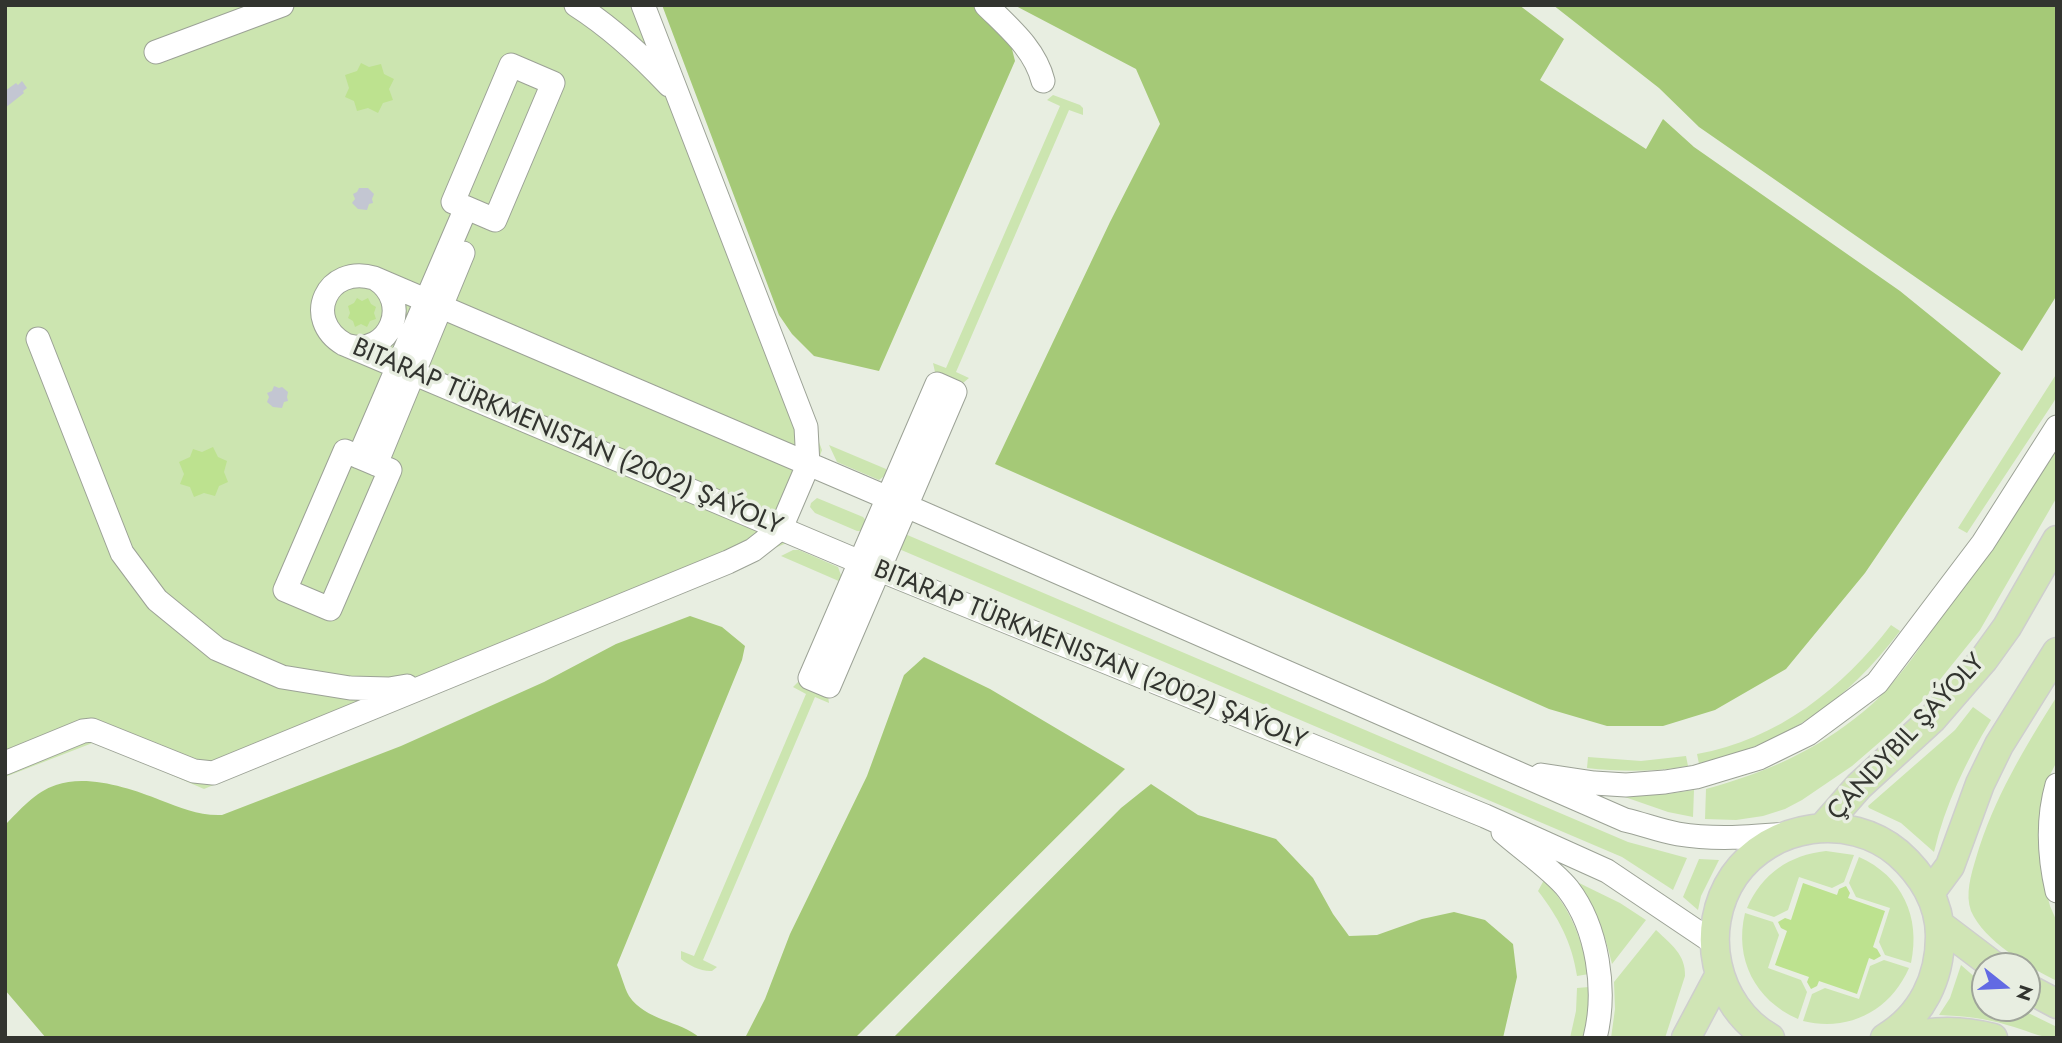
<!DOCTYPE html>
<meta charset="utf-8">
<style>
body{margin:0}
#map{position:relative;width:2062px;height:1043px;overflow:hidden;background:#e8eee1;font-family:Jost,sans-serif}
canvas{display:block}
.frame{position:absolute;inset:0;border:7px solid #32342f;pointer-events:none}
.north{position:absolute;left:1971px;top:952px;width:70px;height:70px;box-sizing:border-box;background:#e8eee1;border:2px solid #9fa49a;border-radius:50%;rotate:108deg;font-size:19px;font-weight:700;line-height:28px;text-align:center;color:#32342f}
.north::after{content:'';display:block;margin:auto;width:24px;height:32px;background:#626ae3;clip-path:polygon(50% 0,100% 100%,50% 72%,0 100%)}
</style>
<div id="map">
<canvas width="2062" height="1043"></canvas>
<div class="frame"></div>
<div class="north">N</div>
</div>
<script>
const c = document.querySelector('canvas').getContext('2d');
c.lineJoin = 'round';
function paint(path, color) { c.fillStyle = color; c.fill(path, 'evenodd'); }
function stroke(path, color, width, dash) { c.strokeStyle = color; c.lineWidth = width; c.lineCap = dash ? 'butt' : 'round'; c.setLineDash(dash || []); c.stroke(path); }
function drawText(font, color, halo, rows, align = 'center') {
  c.font = font + ' Jost,sans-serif'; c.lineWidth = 7; c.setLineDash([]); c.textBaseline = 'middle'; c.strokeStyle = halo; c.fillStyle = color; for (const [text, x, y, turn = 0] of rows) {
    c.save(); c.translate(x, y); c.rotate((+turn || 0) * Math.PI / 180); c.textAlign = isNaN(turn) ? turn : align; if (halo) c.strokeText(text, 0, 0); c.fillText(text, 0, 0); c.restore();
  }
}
paint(new Path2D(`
 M5 5H654L822 450 789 542 204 789 95 742 5 777Z
 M1053 95 1080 105 1083 108V115L1069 110 956 372 969 378 963 383 935 372 933 363 946 368 1060 106 1047 100Z
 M2057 373V396L2053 403 1967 533 1958 528Z
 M2057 444V497L1980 630 1926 697 1896 728 1852 766 1802 800 1785 809 1763 816 1736 820 1705 819 1706 789C1764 773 1816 751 1863 712 1900 682 1926 638 1953 599 1988 548 2023 496 2057 444Z
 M829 445 886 469 887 474 879 480 837 462Z
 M817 498 863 517 868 523 861 531H857L815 513 810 507 811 503Z
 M905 534 1628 842 1687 858 1673 890 1622 857 899 549Z
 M793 550H799L838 567 842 578 841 582 781 556Z
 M1891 625 1900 631C1844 704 1788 742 1699 764L1697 754C1777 740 1843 688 1891 625Z
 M798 682 828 696 829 703 815 697 703 960 717 967 712 971C702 972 688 965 681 959V951L694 956 806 694 793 687Z
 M2057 696V761L2047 781 2040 810 2038 837 2041 872 2050 906 2057 922V981C2029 967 1984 941 1971 911 1965 894 1971 875 1976 858 1994 798 2024 749 2057 696Z
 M1973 707 1991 720C1966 761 1945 805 1934 852L1901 823 1869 808 1868 806 1955 730Z
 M1686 756 1688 766C1654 772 1621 772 1587 768L1588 757 1641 761Z
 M1694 790 1693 817 1668 812 1619 795 1667 794Z
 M1826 851 1854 855 1844 882 1832 888 1799 877 1788 910 1774 917 1747 908C1762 874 1789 855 1826 851Z
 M1859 857C1902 876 1921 917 1911 963L1885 955 1879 942 1890 908 1856 897 1849 883Z
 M1699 859 1719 860 1701 896 1698 910 1683 897Z
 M1544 880C1570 907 1581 937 1589 974L1577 976C1572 942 1558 917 1538 891Z
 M1577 882 1620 903 1646 920 1612 964C1605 933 1595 908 1577 882Z
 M1745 913 1773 922 1779 935 1768 968 1801 980 1807 992 1798 1019C1755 1000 1734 959 1745 913Z
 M1656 930C1671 944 1686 955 1685 976L1665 1038H1611L1615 1009 1614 982Z
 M1884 960 1909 968C1890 1011 1849 1032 1803 1021L1812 994 1825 988 1859 999 1870 966Z
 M1961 965 1985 986V1008H2018L2057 1027V1038C2039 1038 2024 1029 2007 1025 1985 1018 1963 1016 1939 1015L1950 998Z
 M1589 987 1588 1012 1583 1038H1570L1576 1011 1577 988Z`), '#cce5b0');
paint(new Path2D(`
 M662 5H975L1010 41 1015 61 879 371 814 356 792 334 779 315Z
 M1014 5H1519L1564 39 1540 80 1646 149 1663 119 1694 147 1900 291 2001 373 1865 573 1786 669 1715 710 1663 726H1607L1549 709 995 464 1110 222 1160 124 1136 69Z
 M1553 5H2057V295L2022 351 1699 127 1659 88Z
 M690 616 722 627 745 646 742 660 617 965C621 974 624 987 629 996 646 1021 679 1020 700 1038H46L5 990V825C20 810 35 792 56 785 87 774 130 788 160 800 181 808 199 816 222 815L401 746 544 682 616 644Z
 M924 657 990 689 1125 769 855 1038H742L746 1036 765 999 790 934 867 776 904 675Z
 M1151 784 1198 815 1276 839 1313 878 1333 914 1349 936 1377 935 1422 919 1454 912 1485 920 1513 944 1517 977 1503 1038H893L1121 808Z`), '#a5c977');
paint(new Path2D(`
 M361 63 369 67 381 64 384 74 394 79 389 89 393 100 383 103 378 113 368 108 357 111 354 101 345 97 349 88 345 75 357 71Z
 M357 298 362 301 368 298 371 304 376 307 374 313 376 319 370 321 367 327 361 324 355 327 353 321 348 318 350 313 348 306 354 303Z
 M213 447 218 457 227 461 224 472 228 482 219 486 215 496 204 493 194 497 190 487 180 484 184 474 179 462 190 457 193 449 202 452Z
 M1803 883 1837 895 1839 889 1846 886 1850 893 1848 898 1885 911 1873 947 1877 949 1881 956 1874 960 1869 958 1857 994 1819 981 1817 986 1811 989 1807 982 1809 977 1775 965 1787 931 1781 928 1778 922 1785 918 1791 920Z`), '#bde28f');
paint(new Path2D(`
 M22 81 27 88 23 91 24 93 5 108V91L16 83 18 85Z
 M359 188H368L374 194 372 199 373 203 369 204 367 210 358 209 352 203 355 199 353 194 357 192Z
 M274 386 279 388 282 387 288 392 287 397 288 401 284 402 282 408 273 407 267 402 269 397 267 393 272 391Z`), '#c3c6d2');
const minor = new Path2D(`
 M576 5C612 28 640 54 669 85
 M986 5C1009 28 1035 49 1043 81
 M156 52 282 5
 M511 65 553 83 495 220 453 202Z
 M38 339 122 553 157 600 217 649 282 677 350 688 389 689 407 686
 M349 346C390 356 412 302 376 279
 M937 384 955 392 829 686 810 678Z
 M345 451 390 470 330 609 285 590Z
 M359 457 466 208
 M376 464 463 253
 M5 763 83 731 92 730 194 771 213 773 728 562 753 550 781 528 808 465 806 427 643 5
 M1541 775 1594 783 1626 785 1665 782 1696 777 1759 758 1808 734 1877 683 1983 543 2057 427
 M2057 785C2047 820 2049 856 2057 891
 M1503 832C1522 849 1553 870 1568 889 1598 928 1607 991 1595 1038
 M1714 943 1607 871 1485 816 860 562 344 344C302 319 327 264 374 278L888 498 1625 820C1643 824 1660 831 1678 834 1714 840 1751 837 1787 834`);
const major = new Path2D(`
 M1823 827 1859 786 1932 719 1984 659 2007 627 2057 540
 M1930 893 1950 866 1980 784 1999 745 2057 652
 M1940 925 1994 966
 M2027 988 2057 1004
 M1686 1038 1719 976
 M1770 1038C1714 1006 1698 929 1734 876 1771 823 1849 812 1898 853 1922 874 1940 903 1940 936 1940 978 1922 1016 1885 1038
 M1903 1038C1932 1030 1963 1030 1993 1038`);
stroke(minor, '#9ca296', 25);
stroke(major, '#cececd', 31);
stroke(minor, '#fff', 23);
stroke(major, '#d0e5b5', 28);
drawText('26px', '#32342f', '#e8eee1', [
 ["BITARAP TÜRKMENISTAN (2002) ŞAÝOLY",567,438,23],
 ["BITARAP TÜRKMENISTAN (2002) ŞAÝOLY",1090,656,22],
 ["ÇANDYBIL ŞAÝOLY",1907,738,-47]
]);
</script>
